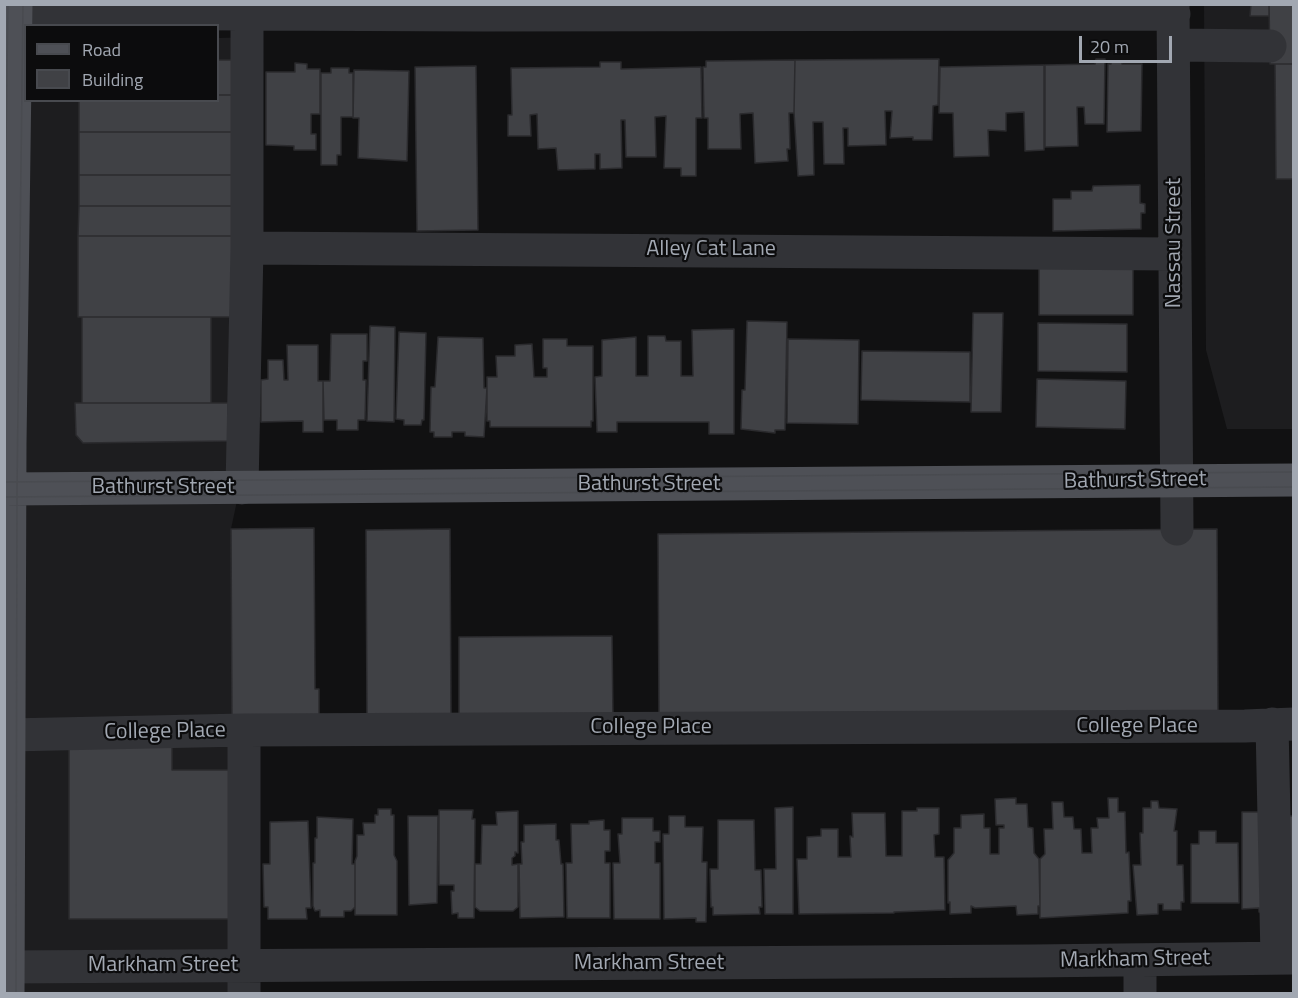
<!DOCTYPE html>
<style>
body{margin:0}
#map{position:relative;width:1298px;height:998px;overflow:hidden;background:#111112;font-family:"Titillium Web",sans-serif}
canvas{display:block}
.frame{position:absolute;inset:0;border:6px solid #a2a8b2;pointer-events:none}
.legend{position:absolute;left:24px;top:24px;width:195px;height:78px;box-sizing:border-box;background:#0c0c0d;border:2px solid #484a4f;margin:0;padding:8px 10px;list-style:none;font-size:18px;color:#a2a8b2}
.legend li{display:flex;align-items:center;gap:12px;height:30px}
.legend b{width:30px;border:2px solid #484a4f}
.scale{position:absolute;left:1079px;top:36px;width:93px;height:27px;box-sizing:border-box;border:3px solid #a2a8b2;border-top:0;padding-left:8px;font-size:18px;line-height:21px;white-space:nowrap;color:#a2a8b2;-webkit-text-stroke:4px #0c0c0d;paint-order:stroke}
</style>
<div id="map">
<canvas width="1298" height="998"></canvas>
<div class="frame"></div>
<ul class="legend">
<li><b style="height:8px;background:#4e5056"></b>Road</li>
<li><b style="height:16px;background:#404145"></b>Building</li>
</ul>
<div class="scale">20 m</div>
</div>
<script>
const c = document.querySelector('canvas').getContext('2d');
c.lineJoin = 'round';
function paint(path, color) { c.fillStyle = color; c.fill(path, 'evenodd'); }
function stroke(path, color, width, dash) { c.strokeStyle = color; c.lineWidth = width; c.lineCap = dash ? 'butt' : 'round'; c.setLineDash(dash || []); c.stroke(path); }
function drawText(font, color, halo, rows, align = 'center') {
  c.font = font + ' "Titillium Web",sans-serif'; c.lineWidth = 4.5; c.setLineDash([]); c.textBaseline = 'middle'; c.strokeStyle = halo; c.fillStyle = color; for (const [text, x, y, turn = 0] of rows) {
    c.save(); c.translate(x, y); c.rotate((+turn || 0) * Math.PI / 180); c.textAlign = isNaN(turn) ? turn : align; if (halo) c.strokeText(text, 0, 0); c.fillText(text, 0, 0); c.restore();
  }
}
paint(new Path2D(`
 M1204 5H1293V429H1227L1206 350Z
 M257 37 250 440 231 529 232 720 251 993H5L26 100H218V38Z`), '#1d1d1f');
const building = new Path2D(`
 M1251 4H1269V16H1250Z
 M1269 4H1294V64H1270Z
 M939 59 938 105 933 106 932 140H913V137L890 138 892 111H885L886 145 848 146V128H843L844 164H824L823 122H813L814 175 798 176 794 112 795 60Z
 M1096 59H1105L1104 124H1085L1084 107H1077L1078 146 1045 147V65L1095 64Z
 M218 60H240V95H218Z
 M795 60 794 113H789L790 149H787L788 161 755 163 753 113 740 114 741 149H708V118H704L703 67H706V61Z
 M1111 61H1122V64H1142L1141 131 1107 132 1108 64H1111Z
 M600 62H621V69L701 67 702 118H696V176H681V168H664L666 116 655 117 656 157H626L625 120H621L622 168 600 169V154H595V169L558 170 556 148 538 149 537 114 530 115 531 136H508V115H512L511 68 600 67Z
 M295 63 307 64V69H320V114H311V134H316V150H294V146L266 145V72H295Z
 M1275 64H1294V179H1276Z
 M1044 65V150L1025 151 1024 112 1006 113V131L988 130 989 156 954 157 953 113H939L940 67Z
 M476 66 478 230 417 231 415 67Z
 M331 68H349V73H353V117H341V155H337V165H321V73H331Z
 M354 70 409 71 407 161 358 158 359 118H353Z
 M218 95H240V132H79V100H218Z
 M79 132H240V175H79Z
 M79 175H240V206H79Z
 M1140 185V203L1145 204V213H1141V229L1053 231V199H1071V191H1092L1093 186Z
 M79 206H240V236H78Z
 M78 236H240V317H78Z
 M1039 266 1133 268V315H1039Z
 M973 313H1003L1001 412H971Z
 M82 317H211V403H82Z
 M747 321 787 322 785 430H775V433L741 429 742 390H745Z
 M1038 323 1127 324V372L1038 371Z
 M370 326 395 327 394 422 367 421Z
 M734 329V434H709V422H617V432H597L595 377 602 376V340L636 337V376H648V336H665L666 341H681V376H693L692 330Z
 M399 332 426 333 424 420H422L421 425H404V420L396 419Z
 M331 334H367V361H363V380H366L365 420H358V430H337V420H324L323 381H330Z
 M438 337 483 338 484 388H487L484 437 465 436V432H452V437H434V432H430L431 387H435Z
 M543 339H567V346H593V421H591V427H490V421H487V377H497L496 356H515V345L532 344 534 377H547V368H543Z
 M788 339 859 340 858 424 787 423Z
 M287 345H318V381H323V432H303V421L261 422V380L268 379V360H283L284 380H288Z
 M862 351 970 352V402L861 400Z
 M1037 379 1126 381 1125 429 1036 427Z
 M75 403H228L229 441 83 443 76 435Z
 M314 528 315 689H319V720L232 721 231 529Z
 M450 529 451 717 367 718 366 530Z
 M1217 529 1218 713 659 717 658 534Z
 M612 636 613 719 459 720V637Z
 M69 745H172V770H235V919H69Z
 M1016 798V804H1027L1028 827 1033 828 1034 853 1039 859 1040 906H1038V914L1017 915 1016 906 975 908 971 906V913L950 914V902L948 903V860L954 853V828H961V815L984 814V828H990V854H999V828H1004V825H996L995 799Z
 M1108 798H1118V812H1125L1126 853 1129 852 1131 901H1128V913L1040 918V859L1045 854 1044 829H1053L1052 802H1063L1064 817H1073L1074 829H1081L1082 853H1092L1091 828H1098L1097 818H1109Z
 M1151 801H1158L1159 808 1177 809 1174 831H1177V865H1183L1184 902H1181V910H1163V904H1158V914L1137 915 1133 865H1141L1140 833H1143V808H1151Z
 M793 807V914H765L764 869H776L775 808Z
 M917 808H939V834L934 835 935 857H944L945 910 894 912V913L799 914 797 859H807V837L821 836V829H838V857H851L850 836 853 837 852 813H885L886 856H902V811H917Z
 M378 809H391V815H394V855L397 861V915H355V861L357 856V835H364L363 823H375V815H378Z
 M439 810H473L472 819H475L474 918H458V913L452 914 451 891H454V885H439Z
 M518 811V853L515 852V856L512 858V865L518 864V907L513 911H480L475 907V864H481L482 825H497L496 812Z
 M1242 812H1259L1271 912H1259V908L1242 909Z
 M408 816H438L437 903 409 905Z
 M669 816H685V827H703L702 862H707L706 922H696V918L664 919 663 834H669Z
 M1286 816H1294V900H1286Z
 M317 817 353 819 352 864H355V907L351 911H344V917H320V910L315 911 313 906V863H315V838H317Z
 M622 818H653V831H660V842H655V863H660V919H614L613 863H620L618 834H622Z
 M604 820V830H610V851H605V863H610V918H567L566 863H572L571 824H589V821Z
 M718 820H754L755 870H761L762 907H759L760 914 713 915V907H711L710 869H718Z
 M308 821 311 908H306L307 919H268V907H264L263 864H270V822Z
 M556 824V840H559L561 864H563L564 917 520 918 519 864H522L521 842H524V825Z
 M1199 831H1216V843H1238L1239 903H1191V844H1199Z`);
paint(building, '#404145');
stroke(building, '#2b2b2e', 1.5);
stroke(new Path2D(`
 M1173 4 1177 529
 M4 13 484 15 1174 14
 M1174 45 1270 46
 M247 248 1175 254
 M242 488 247 248V14
 M1272 724 1277 958
 M244 730V994
 M9 735 244 730 1245 726 1294 724
 M4 967 1032 961 1294 958
 M1140 994V960`), '#323337', 33);
stroke(new Path2D(`
 M4 489 1294 480
 M8 994 10 443 16 4`), '#4e5056', 33);
stroke(new Path2D(`
 M4 272 8 4
 M4 482 1294 472
 M4 497 1294 487
 M16 994 17 489 23 4`), '#494b50', 1.5);
drawText('22px', '#a2a8b2', '#0c0c0d', [
 ["Nassau Street",1175,243,-90],
 ["Alley Cat Lane",711,250],
 ["Bathurst Street",1135,481,-1],
 ["Bathurst Street",649,485],
 ["Bathurst Street",163,488],
 ["College Place",1137,727],
 ["College Place",651,728],
 ["College Place",165,732,-1],
 ["Markham Street",1135,960,-1],
 ["Markham Street",649,964],
 ["Markham Street",163,966]
]);
</script>
